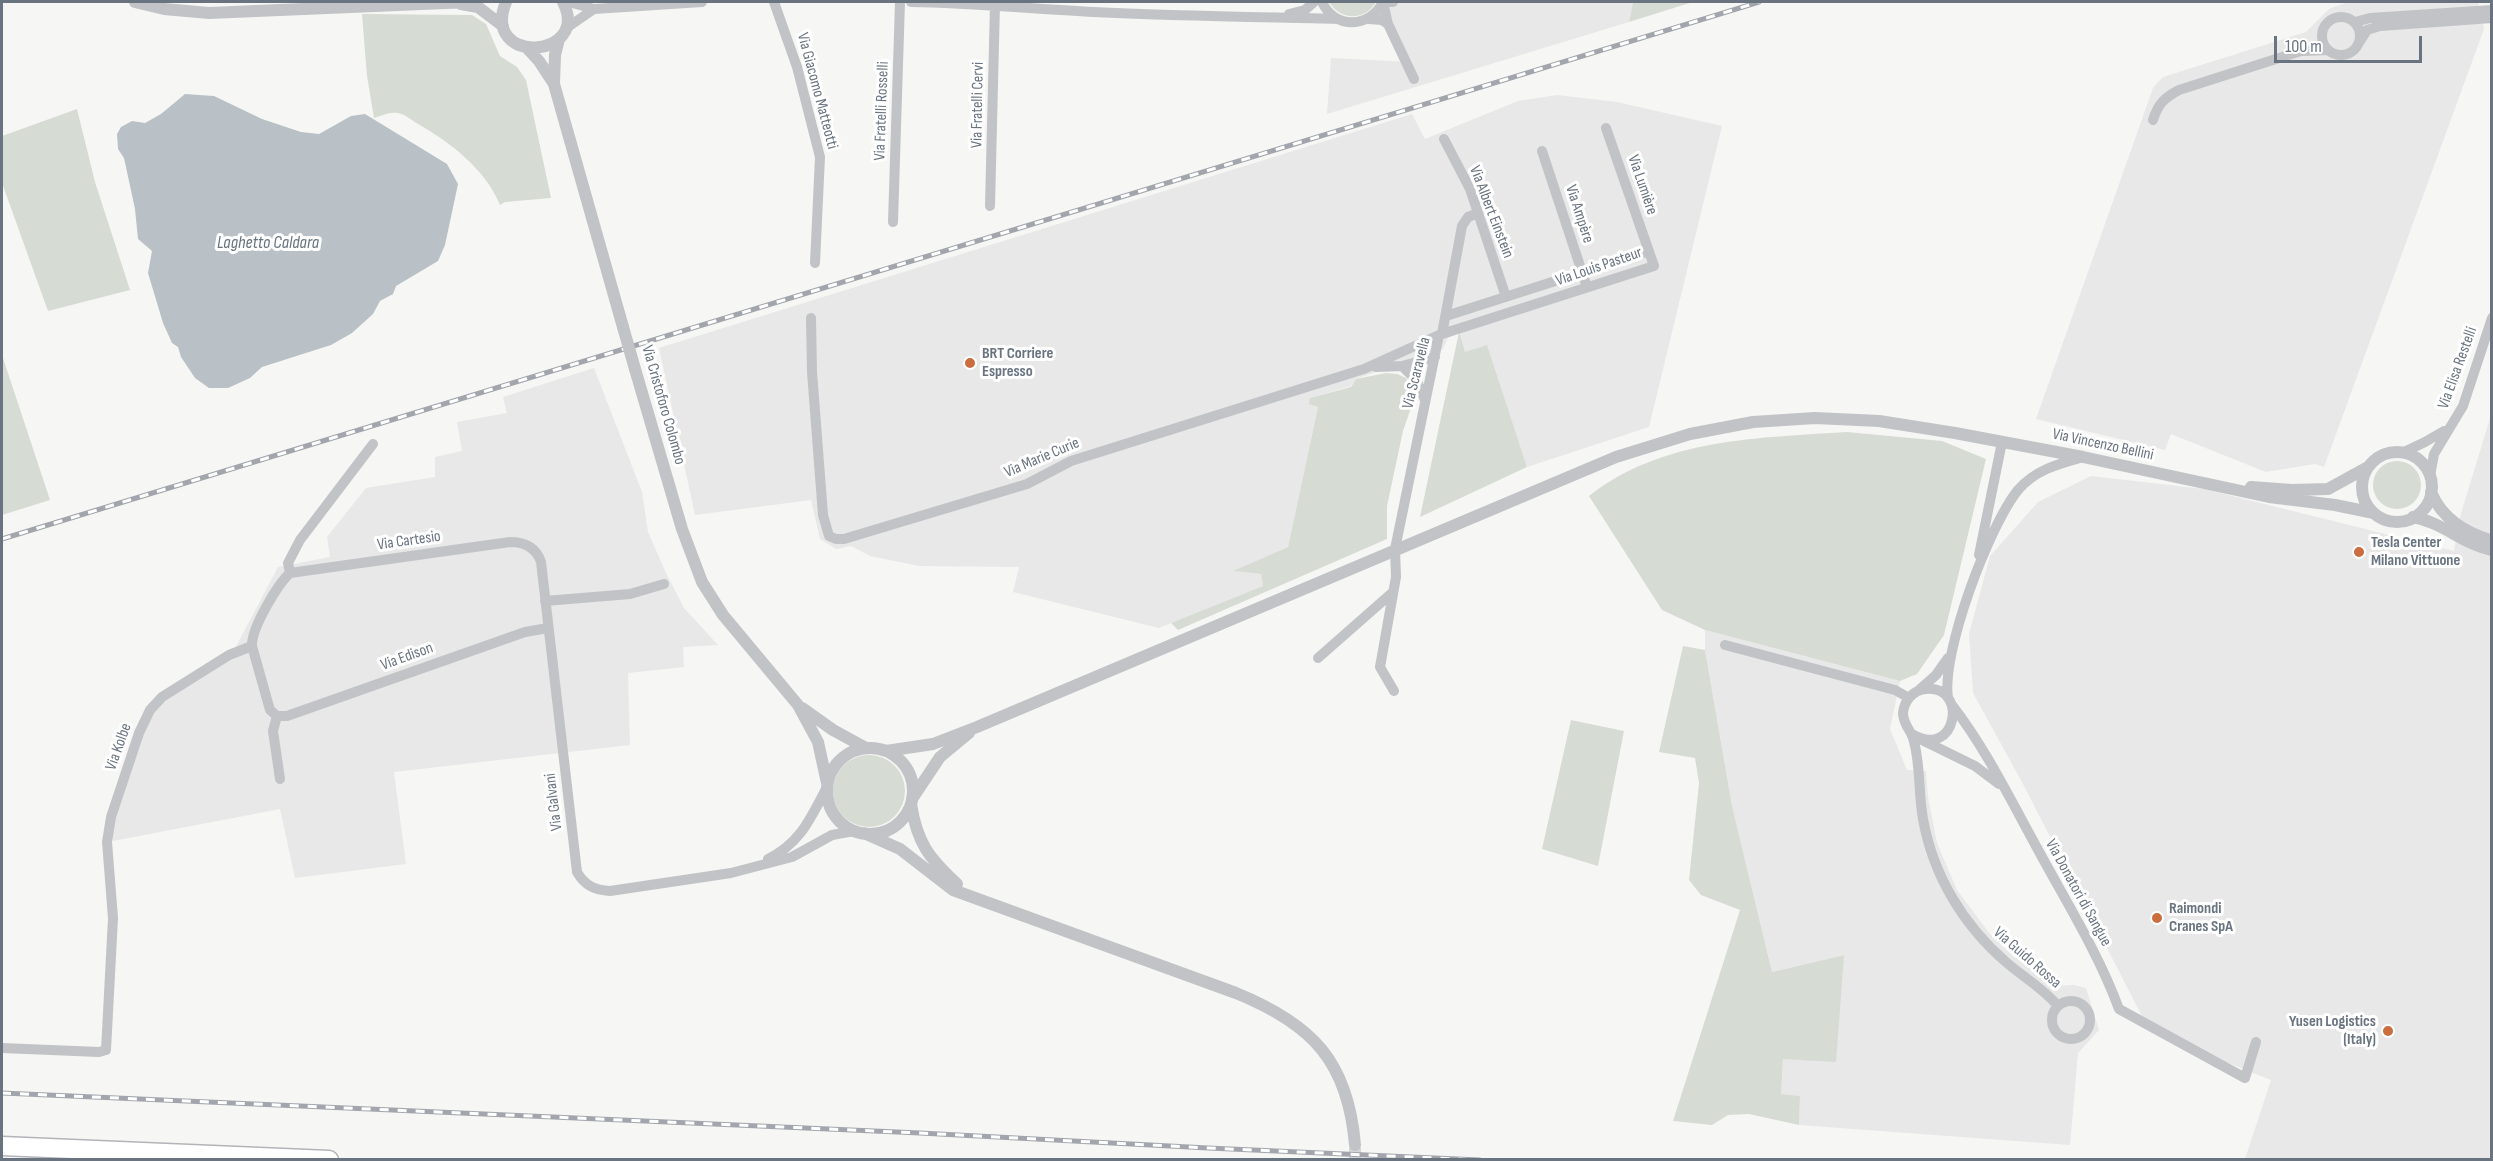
<!DOCTYPE html>
<meta charset="utf-8">
<style>
body{margin:0}
#map{position:relative;width:2493px;height:1161px;overflow:hidden;background:#f6f7f4;font-family:"Sofia Sans Condensed",sans-serif}
canvas{display:block}
.frame{position:absolute;inset:0;border:3px solid #6a7481;pointer-events:none}
.scale{position:absolute;left:2274px;top:36px;width:148px;height:27px;box-sizing:border-box;border:3px solid #6a7481;border-top:0;padding-left:8px;font-size:18px;line-height:21px;white-space:nowrap;color:#6a7481;-webkit-text-stroke:4px #fff;paint-order:stroke}
</style>
<div id="map">
<canvas width="2493" height="1161"></canvas>
<div class="frame"></div>
<div class="scale">100 m</div>
</div>
<script>
const c = document.querySelector('canvas').getContext('2d');
c.lineJoin = 'round';
function paint(path, color) { c.fillStyle = color; c.fill(path, 'evenodd'); }
function stroke(path, color, width, dash) { c.strokeStyle = color; c.lineWidth = width; c.lineCap = dash ? 'butt' : 'round'; c.setLineDash(dash || []); c.stroke(path); }
function drawText(font, color, halo, rows, align = 'center') {
  c.font = font + ' "Sofia Sans Condensed",sans-serif'; c.lineWidth = 6; c.setLineDash([]); c.textBaseline = 'middle'; c.strokeStyle = halo; c.fillStyle = color; for (const [text, x, y, turn = 0] of rows) {
    c.save(); c.translate(x, y); c.rotate((+turn || 0) * Math.PI / 180); c.textAlign = isNaN(turn) ? turn : align; if (halo) c.strokeText(text, 0, 0); c.fillText(text, 0, 0); c.restore();
  }
}
paint(new Path2D(`
 M1388 2H1633L1629 22 1327 114 1331 58 1410 62 1392 23Z
 M2348 2H2478L2484 29 2324 467 2315 464 2266 472 2171 434 2165 450 2036 419 2153 88 2158 82 2163 77 2306 32 2329 9Z
 M1557 95 1617 102 1722 126 1649 427 1527 467 1487 346 1465 353 1458 333 1448 338 1443 349 1356 379 1351 386 1310 398 1318 407 1288 547 1234 571 1261 574 1263 586 1159 628 1013 592 1019 567 919 566 870 556 851 546 836 549 820 539 811 500 695 515 659 348 1412 114 1425 139 1518 101Z
 M594 368 642 492 648 532 666 573 684 608 718 645 683 647 684 667 628 673 630 745 394 772 406 864 295 878 280 809 113 841 111 832 138 744 159 703 230 658 278 567 330 557 327 537 366 488 435 477V457L462 451 457 422 507 413 503 397Z
 M2491 415V1159H2245L2271 1080 2150 1032 2023 784 1973 693 1969 634 1990 556 2038 502 2091 476 2204 489 2454 551 2459 520Z
 M1705 630 1900 681 1890 729 1907 770 1926 771 1928 797 1937 843 1957 890 1990 934 2012 955 2055 986 2074 985 2086 988 2099 1030 2078 1053 2070 1145 1799 1125 1800 1096 1781 1095 1783 1059 1843 955 1772 972 1732 806 1705 650Z`), '#e7e8e7');
paint(new Path2D(`
 M1329 2H1376C1365 21 1341 21 1329 2Z
 M1633 2H1693L1629 22Z
 M362 14 472 15 486 24 500 56 517 67 526 80 551 198 505 202 500 205C486 170 450 142 418 124 411 120 405 114 397 113 389 112 381 116 374 118L367 76Z
 M77 109 95 182 130 290 48 311 2 183V136Z
 M1459 332 1465 352 1487 345 1527 467 1420 517Z
 M2 355 50 500 2 515Z
 M1386 373 1397 374 1406 378 1413 392V402L1403 431 1387 506V539L1178 630 1171 623 1263 586 1261 574 1233 571 1288 547 1318 407 1309 404 1310 398 1351 387 1356 379Z
 M1847 432 1942 441 1986 459 1944 635 1917 674 1900 681 1705 630 1662 610 1589 496C1663 438 1758 438 1847 432Z
 M2373 485a24 24 0 1 1 48 0a24 24 0 1 1-48 0Z
 M1683 646 1705 650 1732 806 1772 972 1844 955 1836 1062 1783 1059 1781 1094 1800 1096 1799 1125 1749 1114 1728 1115 1712 1125 1673 1121 1740 910 1701 895 1689 880 1699 783 1695 758 1659 752Z
 M1571 720 1624 731 1598 866 1542 849Z
 M833 791a36 36 0 1 1 72 0a36 36 0 1 1-72 0Z`), '#d6dbd4');
paint(new Path2D(`
 M185 94 214 96 262 119 301 132 319 134 351 116 365 114 447 164 458 184 445 245 438 261 396 286 393 294 380 301 373 314 352 333 331 345 262 367 250 378 228 388H209L195 378 181 357 178 347 172 343 163 323 148 273 152 251 138 239 135 209 124 158 118 149 117 134 121 127 132 121 145 123 161 114Z`), '#b9c0c6');
stroke(new Path2D(`
 M1355 1160V1145`), '#d3d6d7', 12, [12, 6]);
const motorway = new Path2D(`
 M2 1146 329 1160`);
stroke(motorway, '#b2b4b8', 21);
stroke(new Path2D(`
 M569 2 594 9 702 2
 M774 2 797 67 820 157 815 263
 M911 2C972 3 1033 9 1094 12 1176 16 1257 17 1338 19
 M1322 2C1335 30 1370 28 1383 2
 M1289 14 1305 10 1314 2
 M2322 36a19 19 0 1 1 38 0a19 19 0 1 1-38 0Z
 M1369 19 1382 20 1388 24 1383 2H1393
 M2355 22 2370 18 2492 10
 M1388 24 1414 79
 M565 29 594 9
 M2360 41 2367 30 2380 26 2492 18
 M2153 120C2158 104 2164 98 2179 90L2301 51 2328 50
 M1444 139 1470 189 1506 297
 M1542 151 1587 287
 M990 206 995 4
 M893 222 900 2
 M1446 316 1649 251
 M811 318 812 372 823 515 829 536 836 539H844L1027 484 1071 461 1364 369 1439 335
 M1442 334 1654 266 1606 128
 M1402 366 1435 357
 M1376 367 1402 366 1417 381 1425 400
 M2402 453 2425 442 2444 431
 M2430 476 2434 454 2463 406 2492 318
 M1979 555 2002 442
 M290 573 510 542C524 542 536 547 541 562L577 872C585 886 595 890 610 891L731 873 792 857 832 835 854 831
 M545 601 630 594 664 584
 M1725 645 1895 690 1909 698
 M252 646 270 710 277 716 273 731 280 779
 M1318 658 1393 592
 M1394 691 1380 667 1396 577 1395 549 1439 335 1442 334 1462 226 1468 217 1478 213
 M1918 691 1936 675 1948 658
 M1948 698C1941 653 1989 526 2018 490 2035 470 2058 464 2083 457
 M1952 705C1986 749 2010 799 2036 846 2065 900 2098 952 2119 1009L2245 1078 2256 1042
 M277 716H287L525 632 548 628
 M1912 734C1957 761 1969 685 1926 689 1913 690 1904 701 1903 713 1903 724 1910 729 1913 738 1921 764 1918 792 1923 819 1933 875 1963 925 2006 962 2023 977 2043 988 2058 1006
 M1922 740 1975 766 1999 784
 M768 859C801 843 811 817 827 787
 M2052 1020a19 19 0 1 1 38 0a19 19 0 1 1-38 0Z
 M2 1048 99 1052 106 1050 113 918 107 842 111 817 139 733 150 710 162 697 229 655 252 646C251 629 277 585 290 573L288 563 300 540 373 444`), '#c1c3c7', 10);
stroke(new Path2D(`
 M135 2 164 9 209 13 469 2
 M506 2C480 66 592 59 563 2
 M461 4 478 7 503 26
 M527 48 539 61 554 84 623 327
 M554 83 555 55 559 39
 M635 369 682 529 702 582 723 615 798 705 818 742 827 783
 M2362 487a35 35 0 1 1 70 0a35 35 0 1 1-70 0Z
 M2251 487 2292 490 2328 489 2368 467
 M2431 492C2442 519 2465 532 2492 541
 M2413 517C2442 522 2463 544 2492 550
 M802 708 833 730 866 748
 M827 791a43 43 0 1 1 86 0a43 43 0 1 1-86 0Z
 M886 751 933 744 977 727 1616 457 1690 434 1753 422 1815 418 1879 421 1955 433 2083 457 2269 497 2335 505 2374 513
 M912 799 940 757 969 733
 M911 804C917 843 929 858 957 884
 M864 833 900 849 953 890 1236 993C1312 1024 1348 1061 1355 1145`), '#c1c3c7', 12);
stroke(motorway, '#fff', 18);
const rail = new Path2D(`
 M2 539 1759 2
 M2 1093 920 1133 1208 1148 1480 1160`);
stroke(rail, '#a2a6ac', 5);
stroke(rail, '#fff', 3, [9]);
stroke(new Path2D(`
 M623 327 635 369`), '#c1c3c7', 12);
for (const [x, y, r, color] of [
 [970,363,6,"#cc6d3e"],
 [2359,552,6,"#cc6d3e"],
 [2157,918,6,"#cc6d3e"],
 [2388,1031,6,"#cc6d3e"]
]) { const dot = new Path2D(); dot.arc(x, y, r, 0, 2 * Math.PI); c.fillStyle = color; c.fill(dot); stroke(dot, '#fff', 2); }
drawText('16px', '#6a7481', '#fff', [
 ["Via Giacomo Matteotti",817,91,75],
 ["Via Fratelli Cervi",978,105,-89],
 ["Via Fratelli Rosselli",882,111,-88],
 ["Via Lumière",1642,185,71],
 ["Via Albert Einstein",1491,212,69],
 ["Via Ampère",1579,214,72],
 ["Via Louis Pasteur",1599,267,-19],
 ["Via Elisa Restelli",2458,368,-70],
 ["Via Scaravella",1417,373,-76],
 ["Via Cristoforo Colombo",663,405,74],
 ["Via Vincenzo Bellini",2103,445,12],
 ["Via Marie Curie",1042,458,-23],
 ["Via Cartesio",409,541,-8],
 ["Via Edison",407,657,-20],
 ["Via Kolbe",119,747,-70],
 ["Via Galvani",554,802,-97],
 ["Via Donatori di Sangue",2078,893,61],
 ["Via Guido Rossa",2027,958,41]
]);
drawText('bold 16px', '#6a7481', '#fff', [
 ["BRT Corriere",982,354],
 ["Espresso",982,372],
 ["Tesla Center",2371,543],
 ["Milano Vittuone",2371,561],
 ["Raimondi",2169,909],
 ["Cranes SpA",2169,927],
 ["Yusen Logistics",2376,1022,"right"],
 ["(Italy)",2376,1040,"right"]
], 'left');
drawText('italic 18px', '#66747d', '#fff', [
 ["Laghetto Caldara",268,243]
]);
</script>
